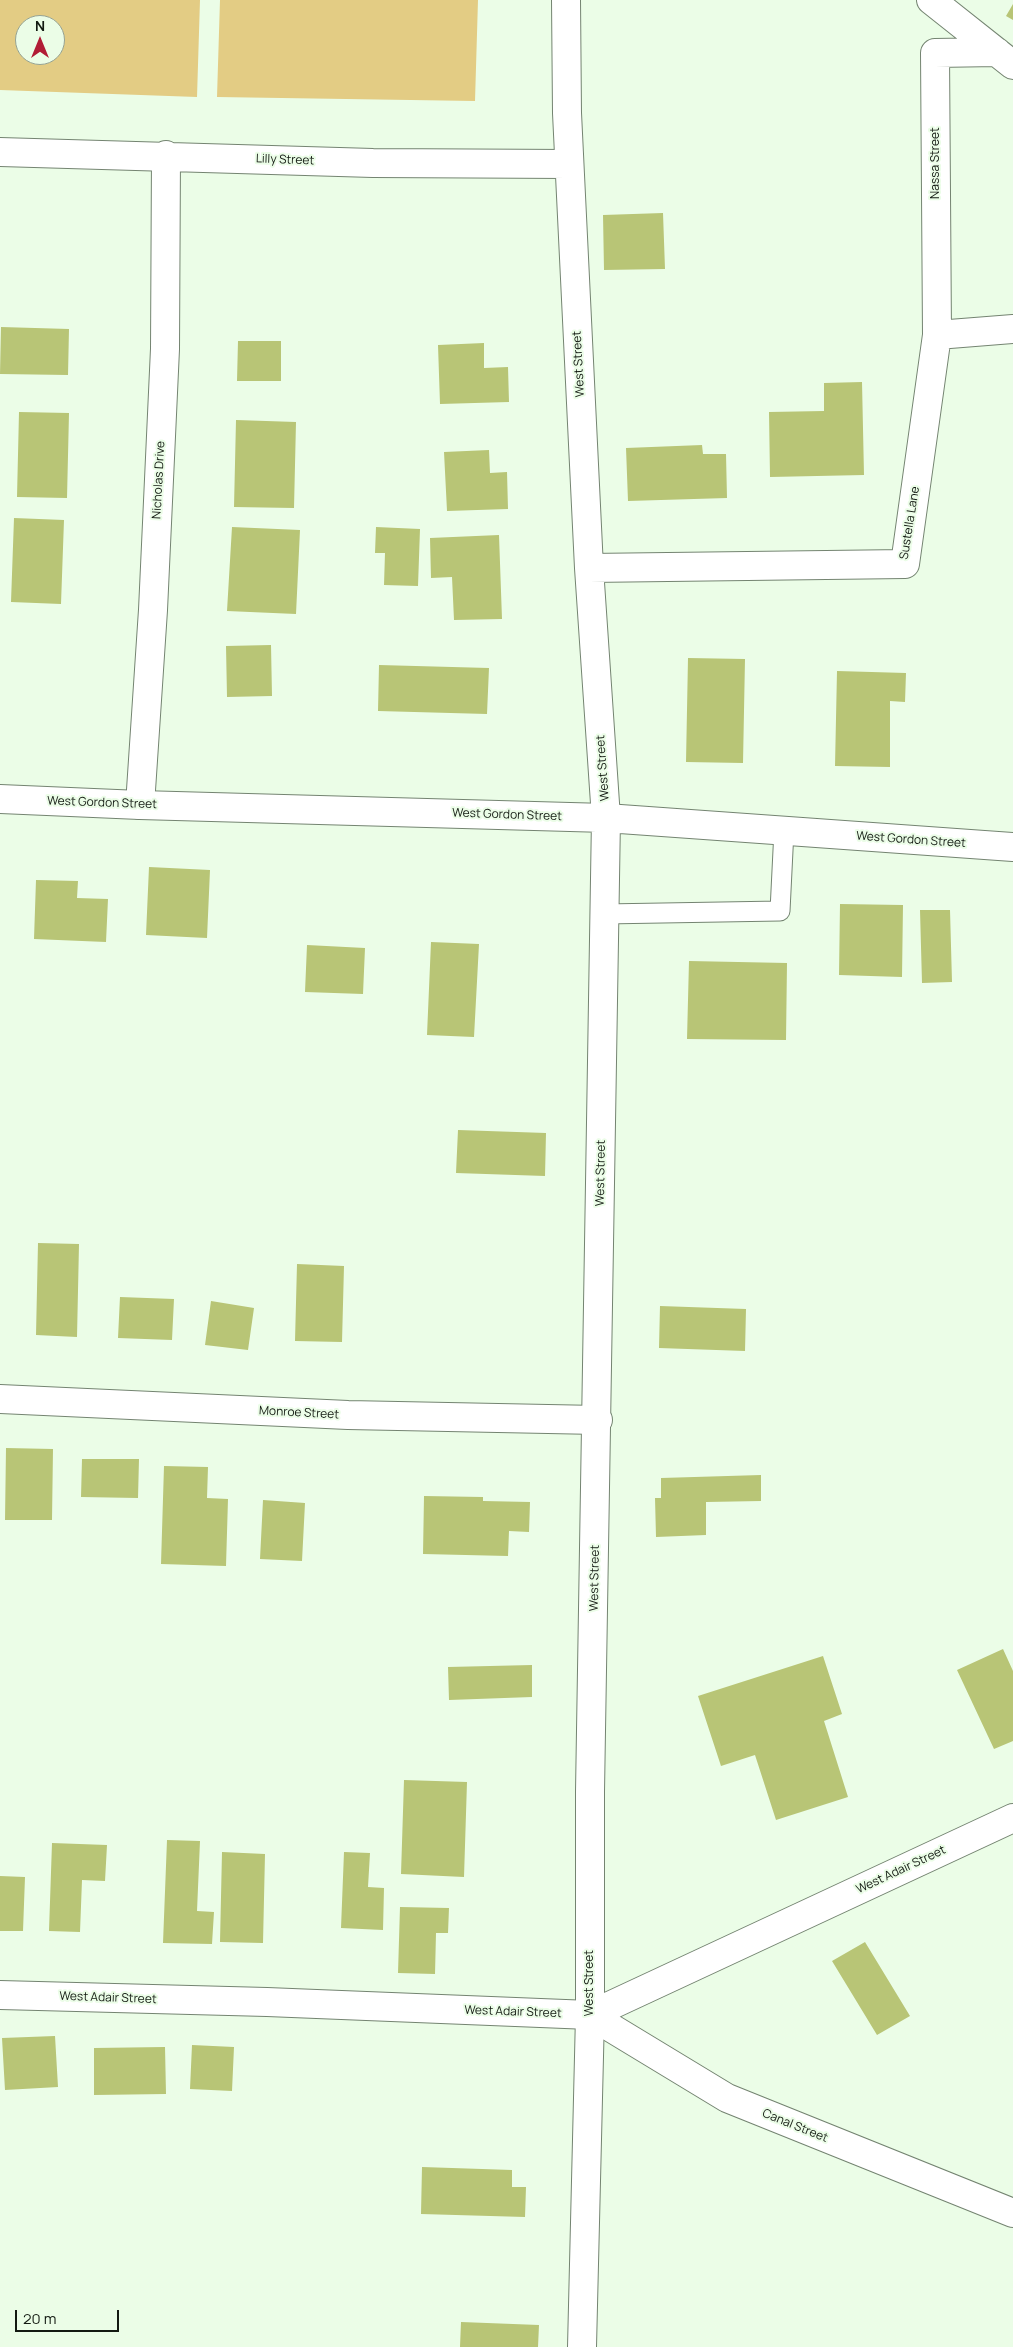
<!DOCTYPE html>
<style>
body{margin:0}
#map{position:relative;width:1013px;height:2347px;overflow:hidden;background:#ebfde7;font-family:Manrope,sans-serif}
canvas{display:block}
.north{position:absolute;left:15px;top:15px;width:50px;height:50px;box-sizing:border-box;background:#ebfde7;border:1px solid #95a292;border-radius:50%;rotate:0deg;font-size:14px;font-weight:700;line-height:20px;text-align:center;color:#131a12}
.north::after{content:'';display:block;margin:auto;width:18px;height:22px;background:#b11d36;clip-path:polygon(50% 0,100% 100%,50% 72%,0 100%)}
.scale{position:absolute;left:15px;top:2310px;width:104px;height:22px;box-sizing:border-box;border:2px solid #131a12;border-top:0;padding-left:6px;font-size:15px;line-height:18px;white-space:nowrap;color:#131a12;-webkit-text-stroke:4px #ebfde7;paint-order:stroke}
</style>
<div id="map">
<canvas width="1013" height="2347"></canvas>
<div class="north">N</div>
<div class="scale">20 m</div>
</div>
<script>
const c = document.querySelector('canvas').getContext('2d');
c.lineJoin = 'round';
function paint(path, color) { c.fillStyle = color; c.fill(path, 'evenodd'); }
function stroke(path, color, width, dash) { c.strokeStyle = color; c.lineWidth = width; c.lineCap = dash ? 'butt' : 'round'; c.setLineDash(dash || []); c.stroke(path); }
function drawText(font, color, halo, rows, align = 'center') {
  c.font = font + ' Manrope,sans-serif'; c.lineWidth = 4; c.setLineDash([]); c.textBaseline = 'middle'; c.strokeStyle = halo; c.fillStyle = color; for (const [text, x, y, turn = 0] of rows) {
    c.save(); c.translate(x, y); c.rotate((+turn || 0) * Math.PI / 180); c.textAlign = isNaN(turn) ? turn : align; if (halo) c.strokeText(text, 0, 0); c.fillText(text, 0, 0); c.restore();
  }
}
paint(new Path2D(`
 M0 0H200L197 97 0 90ZM25 25H55V55H25Z
 M220 0H478L475 101 217 97Z`), '#e3cc84');
paint(new Path2D(`
 M1013 4V20L1006 16Z
 M663 213 665 269 604 270 603 215Z
 M1 327 69 329 68 375 0 374Z
 M238 341H281V381H237Z
 M484 343V368L508 367 509 402 440 404 438 345Z
 M862 382 864 475 770 477 769 412 824 411V383Z
 M19 412 69 413 67 498 17 497Z
 M236 420 296 422 294 508 234 507Z
 M702 445 703 454H726L727 498 628 501 626 448Z
 M489 450 490 473 507 472 508 509 447 511 444 452Z
 M14 518 64 520 61 604 11 602Z
 M232 527 300 530 296 614 227 611Z
 M376 527 420 529 418 586 384 585 385 553H375Z
 M499 535 502 619 454 620 452 577 431 578 430 538Z
 M271 645 272 696 227 697 226 646Z
 M688 658 745 659 743 763 686 762Z
 M379 665 489 668 487 714 378 711Z
 M837 671 906 673 905 702 890 701V767L835 766Z
 M149 867 210 870 207 938 146 935Z
 M36 880 78 881 77 898 108 899 106 942 34 939Z
 M840 904 903 905 902 977 839 975Z
 M920 910H950L952 982 922 983Z
 M431 942 479 944 474 1037 427 1035Z
 M307 945 365 948 363 994 305 992Z
 M689 961 787 963 786 1040 687 1039Z
 M458 1130 546 1133 545 1176 456 1173Z
 M38 1243 79 1244 77 1337 36 1335Z
 M297 1264 344 1266 342 1342 295 1341Z
 M120 1297 174 1299 172 1340 118 1338Z
 M211 1301 254 1308 248 1350 205 1345Z
 M660 1306 746 1309 745 1351 659 1348Z
 M6 1448 53 1449 52 1520H5Z
 M82 1459H139L138 1498 81 1497Z
 M164 1466 208 1467 207 1498 228 1499 226 1566 161 1564Z
 M761 1475V1501L706 1502V1535L656 1537 655 1498H661V1478Z
 M424 1496 483 1497V1501L530 1502 529 1532 509 1531 508 1556 423 1554Z
 M263 1500 305 1503 302 1561 260 1559Z
 M1003 1649 1013 1671V1741L994 1749 957 1670Z
 M823 1656 842 1714 824 1721 848 1797 776 1820 755 1755 721 1766 698 1696Z
 M532 1665V1697L449 1700 448 1667Z
 M404 1780 467 1782 464 1877 401 1874Z
 M167 1840 200 1841 197 1911 214 1912 212 1944 163 1943Z
 M52 1843 107 1845 105 1881 82 1880 80 1932 49 1931Z
 M222 1852 265 1854 263 1943 220 1942Z
 M344 1852 370 1853 368 1887 384 1888 383 1930 341 1928Z
 M0 1876 25 1877 23 1931H0Z
 M400 1907 449 1908 448 1933H436L435 1974 398 1973Z
 M865 1942 910 2016 877 2035 832 1961Z
 M55 2036 58 2087 5 2090 2 2038Z
 M192 2045 234 2047 232 2091 190 2089Z
 M165 2047 166 2094 94 2095V2048Z
 M422 2167 512 2170V2187H526L525 2217 421 2214Z
 M461 2322 539 2325 538 2347H460Z`), '#b8c576');
const lane = new Path2D(`
 M604 914 780 911 784 830`);
const street = new Path2D(`
 M566 0 567 113 589 568 606 818
 M931 0 1013 65
 M0 152 373 163 569 164
 M937 335 1013 329
 M589 568 905 564 937 335 935 53 997 52
 M140 805 153 610 165 349 166 155
 M0 1399 348 1415 598 1420
 M0 1995 267 2002 590 2015 1013 1818
 M590 2015 727 2098 1013 2213`);
const secondary = new Path2D(`
 M0 799 140 805 606 818 1013 847
 M582 2347 590 2015V1791L606 818`);
stroke(lane, '#748471', 21);
stroke(street, '#748471', 30);
stroke(secondary, '#748471', 30);
stroke(lane, '#fff', 19);
stroke(street, '#fff', 28);
stroke(secondary, '#fff', 28);
drawText('12px', '#131a12', '#ebfde7', [
 ["Lilly Street",285,160,2],
 ["Nassa Street",936,163,-90],
 ["West Street",579,364,-93],
 ["Nicholas Drive",159,480,-87],
 ["Sustella Lane",910,523,-81],
 ["West Street",603,768,-94],
 ["West Gordon Street",102,803,2],
 ["West Gordon Street",507,815,2],
 ["West Gordon Street",911,840,4],
 ["West Street",601,1173,-89],
 ["Monroe Street",299,1413,3],
 ["West Street",595,1578,-89],
 ["West Adair Street",901,1870,-25],
 ["West Street",590,1983,-90],
 ["West Adair Street",108,1998,2],
 ["West Adair Street",513,2012,2],
 ["Canal Street",795,2126,22]
]);
</script>
